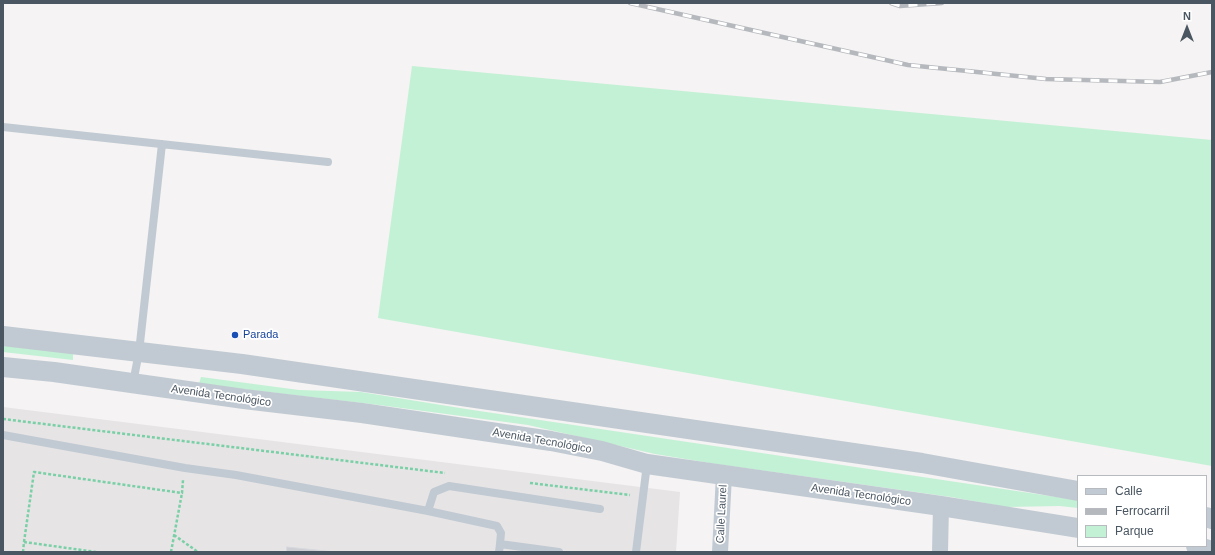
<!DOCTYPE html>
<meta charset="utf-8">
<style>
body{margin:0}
#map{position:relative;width:1215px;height:555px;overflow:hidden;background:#f5f3f3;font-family:Helvetica,sans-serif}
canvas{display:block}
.frame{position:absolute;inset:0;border:4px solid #4a5661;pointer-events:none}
.legend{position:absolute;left:1077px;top:475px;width:130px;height:72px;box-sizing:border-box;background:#fff;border:1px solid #b7bbc0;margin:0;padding:5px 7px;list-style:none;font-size:12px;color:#4a5661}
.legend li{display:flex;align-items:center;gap:8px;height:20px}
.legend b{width:20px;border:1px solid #b7bbc0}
.north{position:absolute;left:1167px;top:8px;width:40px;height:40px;-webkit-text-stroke:3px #fff;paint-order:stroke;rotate:0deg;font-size:11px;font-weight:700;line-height:16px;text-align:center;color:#4a5661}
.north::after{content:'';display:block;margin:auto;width:14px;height:18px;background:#4a5661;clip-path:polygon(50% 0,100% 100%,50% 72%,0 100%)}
</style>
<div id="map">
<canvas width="1215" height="555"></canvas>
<div class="frame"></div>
<ul class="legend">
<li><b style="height:5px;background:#c1cad2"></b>Calle</li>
<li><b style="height:5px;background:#b5b8bd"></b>Ferrocarril</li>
<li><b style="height:11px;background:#c3f1d5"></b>Parque</li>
</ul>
<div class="north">N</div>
</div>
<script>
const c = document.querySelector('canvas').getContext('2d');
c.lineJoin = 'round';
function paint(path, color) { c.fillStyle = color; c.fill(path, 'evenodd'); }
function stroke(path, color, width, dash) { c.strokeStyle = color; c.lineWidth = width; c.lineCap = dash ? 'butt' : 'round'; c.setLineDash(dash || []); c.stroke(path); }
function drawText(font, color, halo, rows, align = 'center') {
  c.font = font + ' Helvetica,sans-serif'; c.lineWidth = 3.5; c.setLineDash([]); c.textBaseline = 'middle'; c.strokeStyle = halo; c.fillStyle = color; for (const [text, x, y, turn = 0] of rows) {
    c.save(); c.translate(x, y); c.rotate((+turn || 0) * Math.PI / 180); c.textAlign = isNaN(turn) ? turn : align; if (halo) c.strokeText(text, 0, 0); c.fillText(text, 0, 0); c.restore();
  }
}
paint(new Path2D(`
 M3 407 680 492 676 552H3Z`), '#e6e4e5');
paint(new Path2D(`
 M412 66 1212 140V466L378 318Z
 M3 343 73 352V360L3 352Z
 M201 377 299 390 361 392 466 409 1077 500 1078 508 1060 506 1006 507 951 497 716 464 655 454 528 425 379 405 199 384Z`), '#c3f1d5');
const building = new Path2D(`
 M287 547 335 552H287Z`);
paint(building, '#cdcfd5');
stroke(building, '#d7d9de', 1);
stroke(new Path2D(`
 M3 419 445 473
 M530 483 630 495
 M174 535 198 552
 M24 542 34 472 182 493 183 480
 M23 552 24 542 96 552
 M171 552 182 493`), '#7ad0a6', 2.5, [3, 2]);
stroke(new Path2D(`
 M3 127 328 162
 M133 383 139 352 162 144
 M3 435 185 468 236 475 428 511 497 526 501 533 500 544
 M428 511 434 492 449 486 600 509
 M499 552 500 544 559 552
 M636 552 647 464`), '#c1cad2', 8);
stroke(new Path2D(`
 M720 552 724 475
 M940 552 941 506`), '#c1cad2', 16);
stroke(new Path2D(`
 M3 336 242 364 922 463 1078 491
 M3 367 54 372 244 399 362 413 551 441 602 451 647 464 941 506 1078 528
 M1206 517 1212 519
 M1196 546 1212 551`), '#c1cad2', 20);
const rail = new Path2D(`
 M630 3 908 65 1046 79 1160 82 1212 72
 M891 3 900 6 942 3`);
stroke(rail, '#b5b8bd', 4.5);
stroke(rail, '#fff', 3, [9]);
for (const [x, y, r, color] of [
 [235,335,4,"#1a4fb4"]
]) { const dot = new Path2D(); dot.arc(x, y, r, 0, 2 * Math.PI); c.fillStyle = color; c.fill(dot); stroke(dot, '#fff', 1.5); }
drawText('11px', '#164399', '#fff', [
 ["Parada",243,335]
], 'left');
drawText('11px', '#4a5661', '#fff', [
 ["Avenida Tecnológico",221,396,8],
 ["Avenida Tecnológico",542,441,10],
 ["Avenida Tecnológico",861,495,8],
 ["Calle Laurel",722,514,-87]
]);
</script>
